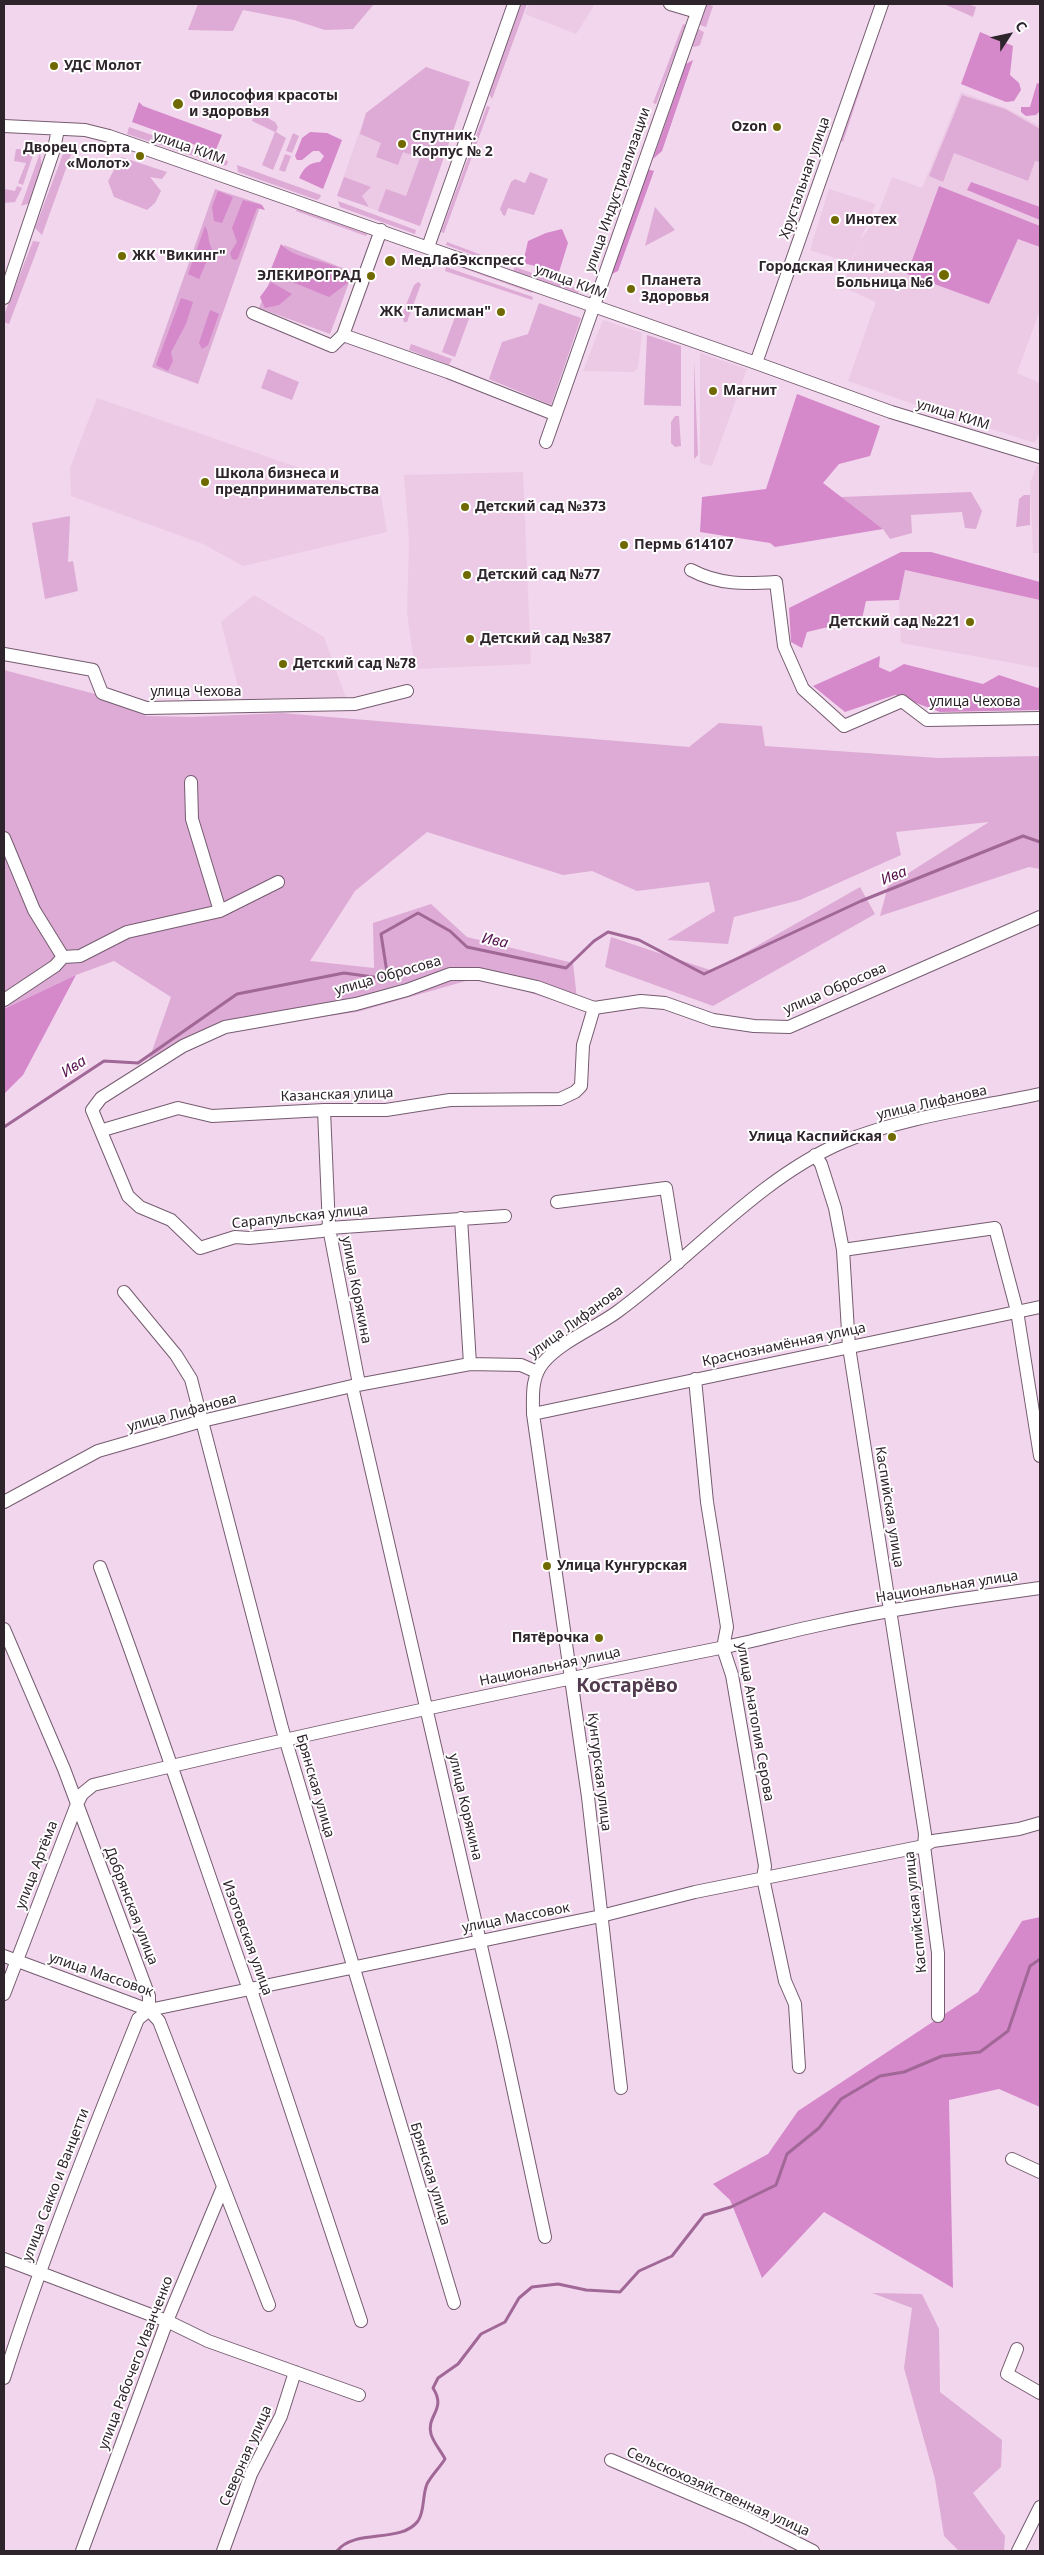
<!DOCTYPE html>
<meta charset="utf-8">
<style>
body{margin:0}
#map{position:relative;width:1044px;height:2555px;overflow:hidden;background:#f2d6ed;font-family:"Noto Sans",sans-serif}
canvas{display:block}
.frame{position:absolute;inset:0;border:5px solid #2e242c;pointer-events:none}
.north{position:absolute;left:984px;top:10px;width:50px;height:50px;-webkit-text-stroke:4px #fff;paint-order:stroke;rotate:55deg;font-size:14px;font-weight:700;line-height:20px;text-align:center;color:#2e242c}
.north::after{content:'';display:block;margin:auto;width:18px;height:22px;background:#2e242c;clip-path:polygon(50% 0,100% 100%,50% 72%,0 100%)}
</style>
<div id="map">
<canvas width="1044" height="2555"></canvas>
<div class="frame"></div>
<div class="north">С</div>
</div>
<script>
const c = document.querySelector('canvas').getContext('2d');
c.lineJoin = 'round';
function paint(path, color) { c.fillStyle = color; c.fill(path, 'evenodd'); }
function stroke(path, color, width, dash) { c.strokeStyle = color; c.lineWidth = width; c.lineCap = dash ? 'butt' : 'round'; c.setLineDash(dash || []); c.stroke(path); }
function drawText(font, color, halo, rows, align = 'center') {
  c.font = font + ' "Noto Sans",sans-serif'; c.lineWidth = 4; c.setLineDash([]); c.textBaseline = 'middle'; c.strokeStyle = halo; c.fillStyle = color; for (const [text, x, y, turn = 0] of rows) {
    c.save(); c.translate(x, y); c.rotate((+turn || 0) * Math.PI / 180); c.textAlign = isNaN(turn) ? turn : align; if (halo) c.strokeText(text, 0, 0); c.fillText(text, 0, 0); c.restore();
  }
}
paint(new Path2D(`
 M529 4H595L576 34 525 14Z
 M426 67 470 82 420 226 337 196 366 113Z
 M961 92 1006 108 1040 126V310L1017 373 1040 383V431L1035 443 916 405 848 381 876 302 842 287 860 240 876 219 892 177 922 188Z
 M829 189 876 204 850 263 810 250Z
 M603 320 642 333 638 368 633 372 583 371Z
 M700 353 747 369 712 466 700 463Z
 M97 398 381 496 387 532 243 566 203 544 71 496 70 468Z
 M1037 465 1040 466V553H1033L1030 483Z
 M523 472 531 664 415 669 407 613 409 540 404 475Z
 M904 570 1040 600V668L901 643 899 600Z
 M254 595 324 637 346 698 242 702 221 622Z`), '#eccae6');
paint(new Path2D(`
 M198 4H374L353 29 325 30 294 20 243 10 233 31 188 30Z
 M521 4H527L492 99 489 94Z
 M707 4 713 6 706 27 700 25Z
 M944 4H968L976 7 973 17Z
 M884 17 843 142 841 141 840 137Z
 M683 24 686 25 656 104 653 103Z
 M698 29 704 32 700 45 695 47 692 46Z
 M426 67 470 82 420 226 378 211 386 189 406 196 420 158 403 152 398 165 376 157 381 143 360 134 366 113Z
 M962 95 1005 109 1040 129V162L1035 161 1028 181 954 153 943 182 929 176Z
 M487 106 490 107 444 233 441 232Z
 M255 111 275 122 278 127 276 132 286 138 273 170 262 165 275 132 252 121Z
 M129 127 228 161 227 165 223 166 127 134Z
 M293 133 299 136 292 153 286 151Z
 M16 149 32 150 34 152 23 185 18 183 26 163 14 161Z
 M68 149 72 152 42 235 35 228 63 154Z
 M40 153 42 169 30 203 21 206Z
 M285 154 291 156 285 172 279 170Z
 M121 157 167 172 162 179 150 177 161 191 155 203 147 210 114 197 108 181Z
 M237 165 321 195 320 198 317 200 238 172Z
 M530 172 548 179 534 215 508 208 505 216 503 215 500 209 511 182 515 179 525 183Z
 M344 177 371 187 362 196 369 207 337 196Z
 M17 186 22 188 15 202 4 203V189L15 191Z
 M215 189 261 204 198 384 152 367Z
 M338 201 416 230 415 234 340 207Z
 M655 207 675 230 645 246Z
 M297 209 367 234 366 236 296 211Z
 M33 241 40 242 9 324 4 322V315Z
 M447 242 503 263V266L446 245Z
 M284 245 353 272 330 334 259 308Z
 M444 258 533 290 532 293 443 261Z
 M446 267 533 297 532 300 445 271Z
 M515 267 579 289 578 293 513 271Z
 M418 282 421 284 407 322H404L402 315 414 285Z
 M539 303 581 318 551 405 489 379 502 342 528 334Z
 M458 309 471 313 455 357 442 352Z
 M647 335 681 346V406L644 405Z
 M411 344 452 359 449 365 409 350Z
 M694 360 698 455 694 459Z
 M268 369 299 382 292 400 261 388Z
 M675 416H679L681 446 675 447 671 443V422Z
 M971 492 982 511 976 529 965 528 962 512 911 515 912 533 890 539 883 529 841 497Z
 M1024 495H1030V525L1016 527 1019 499Z
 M70 516 68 562 73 561 78 591 45 599 32 523Z
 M4 670 95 694 147 716 192 717 282 713 689 747 719 723 762 726 765 746 938 758 1040 756V869L1029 867 880 916 888 886 989 822 896 832 901 855 800 900 734 917 728 944 667 940 715 911 709 882 637 891 592 871 563 875 427 832 355 891 310 961 374 968 373 923 431 904 467 937 573 963 578 1008 480 977 357 1012 232 1030 145 1071 171 997 114 961 76 975 4 1009Z
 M860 887 875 914 713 1006 605 967 611 937 713 971Z
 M872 2293 922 2294 939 2329 940 2392 1002 2440 1001 2467 973 2493 1005 2536 1004 2551H959L944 2536 935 2479 904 2368 912 2308Z`), '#ddabd5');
paint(new Path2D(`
 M980 32 1013 46 1010 75 1019 83 1021 90 1014 101 1006 102 961 84Z
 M693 60 662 151 653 159 686 64Z
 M1037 83 1040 84V111L1036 115 1026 116 1021 112V107H1030Z
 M139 102 143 106 222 135 215 152 132 122Z
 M310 132 327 133 342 140 323 189 299 178C304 168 308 163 320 162L324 156 319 151H313L302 160H297L295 156 302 138Z
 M647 169 654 171 618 271 610 275Z
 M971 182 1040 207V220L967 190Z
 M939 186 1040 226V247L1018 239 989 304 907 274Z
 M218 191 233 197 222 223 214 221 212 207Z
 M243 200 262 205 265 210 257 208 238 258 236 260 232 259 230 253 237 242 232 228Z
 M205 226C210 234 207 241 212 249L199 279 188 274Z
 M562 229 568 243 559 272 523 263 528 241 546 233Z
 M281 244C299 264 335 257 353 279L329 297 280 277 271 269Z
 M271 282 292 294 279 305 265 308 260 297Z
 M181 298 193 302 186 324 171 352 173 361 168 371 156 365Z
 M210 310 219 314 208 345 202 349 199 343Z
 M797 394 880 426 870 456 839 464 823 483 883 529 775 547 770 543 700 532 702 497 766 489Z
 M901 552H931L1040 582V600L905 570 899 600 866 601 862 619 807 632 802 648 791 642 789 608Z
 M880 656 879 667 890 672 904 664 983 684 999 675 1038 688 1040 685V708L1039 710 940 712 895 695 845 712 813 686Z
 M76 975 23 1075 4 1094V1009Z
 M1040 1917V2107L999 2089 949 2100 953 2288 824 2212 762 2278 730 2200 713 2184 768 2154 798 2111 978 1992 1022 1921Z`), '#d588ca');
stroke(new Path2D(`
 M4 1127 104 1061 138 1063 237 994 344 973 388 979 381 934 418 913 450 931 467 947 566 968 594 941 608 932 639 940 704 974 861 901 1023 836 1040 842
 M337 2551C355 2528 401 2544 418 2521 425 2511 422 2496 427 2484 431 2476 440 2467 445 2459 441 2451 433 2442 431 2434 426 2415 447 2410 433 2388L438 2378 458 2364 481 2334 505 2322 519 2298 532 2287 558 2284 586 2290 620 2292 639 2271 672 2256 704 2215 731 2207 776 2185 787 2154 819 2128 841 2099 880 2076 904 2072 942 2056 980 2052 1008 2031 1030 1966 1040 1959`), '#a06797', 3);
const minor = new Path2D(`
 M670 4 697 12
 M4 126 85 130 109 136 756 363 891 412 1040 457
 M428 247 514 4
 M4 298 54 149 58 129
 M253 313 332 346 343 335 381 230
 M343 335 448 372 554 414
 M756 363 882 4
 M546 442 700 4
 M691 570C719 585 745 584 776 582L784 646 803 689 844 726 902 701 927 720 1040 718
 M4 654 93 670 102 693 146 708 355 704 407 691
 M191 782 192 819 220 911
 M4 838 34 910 63 957
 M4 1000 55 966 63 957 80 956 127 932 220 911 278 882
 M324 1110 329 1228 359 1384
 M103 1130 178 1108 212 1116 324 1110H386L450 1100 560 1099 575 1092 581 1086 583 1045 594 1008
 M815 1155 821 1164 835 1208 843 1250 849 1347 925 1834 924 1846 938 1953V2016
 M557 1202 666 1188 678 1263
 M505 1216 329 1228 322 1231 249 1238 235 1237 200 1248 171 1220 140 1207 128 1196 92 1110 101 1098 183 1046 225 1027 356 1004 407 990 450 974H479L537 987 594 1008 641 1001 665 1003 713 1020 754 1026 789 1027 1040 917
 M461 1218 470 1364
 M843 1250 995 1228 1017 1311 1040 1456
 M124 1292 176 1355 191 1379 282 1728 454 2303
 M695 1379 707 1502 727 1627 723 1648 732 1675 765 1866 763 1878 785 1981 795 2004 799 2067
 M352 1386 502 2037 545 2237
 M533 1414 1040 1307
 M4 1502 98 1451 202 1421 352 1386 470 1364 521 1365 537 1372
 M100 1567C152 1705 198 1845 247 1984L251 1990 361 2321
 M4 1629 64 1769 149 1996V2010L159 2021 269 2305
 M4 1956 149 2010 601 1916 695 1892 924 1846 933 1841 1019 1829 1040 1823
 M4 1994 77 1804 82 1794 93 1785C301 1734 510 1690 720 1648 755 1641 790 1631 824 1624 896 1608 968 1598 1040 1588
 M621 2088 588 1797 533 1414C533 1396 531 1378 543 1363 560 1342 595 1328 617 1312 692 1258 757 1179 843 1142 900 1118 979 1107 1040 1094
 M1012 2159 1040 2172
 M4 2259 167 2321 208 2341 359 2395
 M1017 2349 1007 2374 1040 2393
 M4 2378C43 2256 90 2138 138 2019L149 2010
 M611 2460 747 2518 813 2551
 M82 2551 167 2321 223 2187
 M223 2551 251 2474 281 2416 295 2372
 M1018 2551 1040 2507`);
stroke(minor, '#755c70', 14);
stroke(minor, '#fff', 12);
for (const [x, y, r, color] of [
 [54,66,5,"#706900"],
 [178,104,6,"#706900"],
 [777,127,5,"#706900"],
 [402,144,5,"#706900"],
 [140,156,5,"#706900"],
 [835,220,5,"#706900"],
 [122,256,5,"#706900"],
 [390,261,6,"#706900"],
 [944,275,6,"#706900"],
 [371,276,5,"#706900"],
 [631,289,5,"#706900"],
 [501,312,5,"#706900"],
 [713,391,5,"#706900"],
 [205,482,5,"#706900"],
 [465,507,5,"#706900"],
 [624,545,5,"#706900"],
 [467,575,5,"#706900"],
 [970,622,5,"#706900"],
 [470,639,5,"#706900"],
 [283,664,5,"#706900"],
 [892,1137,5,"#706900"],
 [547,1566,5,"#706900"],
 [599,1638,5,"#706900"]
]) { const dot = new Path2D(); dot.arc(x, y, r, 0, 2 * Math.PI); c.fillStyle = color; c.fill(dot); stroke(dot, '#fff', 2); }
drawText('bold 14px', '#2e242c', '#fff', [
 ["УДС Молот",64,66],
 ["Философия красоты",189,96],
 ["и здоровья",189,112],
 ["Ozon",767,127,"right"],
 ["Спутник.",412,136],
 ["Корпус № 2",412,152],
 ["Дворец спорта",130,148,"right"],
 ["«Молот»",130,164,"right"],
 ["Инотех",845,220],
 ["ЖК \"Викинг\"",132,256],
 ["МедЛабЭкспресс",401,261],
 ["Городская Клиническая",933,267,"right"],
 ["Больница №6",933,283,"right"],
 ["ЭЛЕКИРОГРАД",361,276,"right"],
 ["Планета",641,281],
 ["Здоровья",641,297],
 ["ЖК \"Талисман\"",491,312,"right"],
 ["Магнит",723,391],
 ["Школа бизнеса и",215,474],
 ["предпринимательства",215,490],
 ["Детский сад №373",475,507],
 ["Пермь 614107",634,545],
 ["Детский сад №77",477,575],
 ["Детский сад №221",960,622,"right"],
 ["Детский сад №387",480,639],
 ["Детский сад №78",293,664],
 ["Улица Каспийская",882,1137,"right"],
 ["Улица Кунгурская",557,1566],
 ["Пятёрочка",589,1638,"right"]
], 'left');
drawText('14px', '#2e242c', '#fff', [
 ["улица КИМ",189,148,19],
 ["Хрустальная улица",805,178,-71],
 ["улица Индустриализации",618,190,-71],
 ["улица КИМ",571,282,20],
 ["улица КИМ",953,415,17],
 ["улица Чехова",196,692],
 ["улица Чехова",975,702],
 ["улица Обросова",388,976,-16],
 ["улица Обросова",835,989,-23],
 ["Казанская улица",337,1095,-2],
 ["улица Лифанова",932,1103,-13],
 ["Сарапульская улица",300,1217,-6],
 ["улица Корякина",356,1290,79],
 ["улица Лифанова",576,1322,-36],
 ["Краснознамённая улица",784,1345,-12],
 ["улица Лифанова",182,1413,-15],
 ["Каспийская улица",889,1507,81],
 ["Национальная улица",947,1587,-9],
 ["Национальная улица",550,1667,-12],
 ["улица Анатолия Серова",755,1722,80],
 ["Кунгурская улица",599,1772,83],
 ["Брянская улица",315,1786,74],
 ["улица Корякина",465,1807,77],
 ["улица Артёма",37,1865,-69],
 ["Добрянская улица",131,1906,69],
 ["Каспийская улица",916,1912,-96],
 ["улица Массовок",516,1918,-11],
 ["Изотовская улица",247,1938,70],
 ["улица Массовок",101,1975,19],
 ["Брянская улица",430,2174,73],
 ["улица Сакко и Ванцетти",56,2185,-69],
 ["улица Рабочего Иванченко",136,2363,-69],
 ["Северная улица",246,2456,-66],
 ["Сельскохозяйственная улица",718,2492,24]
]);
drawText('italic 15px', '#571250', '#fff', [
 ["Ива",894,876,-22],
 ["Ива",495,941,12],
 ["Ива",74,1067,-33]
]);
drawText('bold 19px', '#523b4e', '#fff', [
 ["Костарёво",627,1687]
]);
</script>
